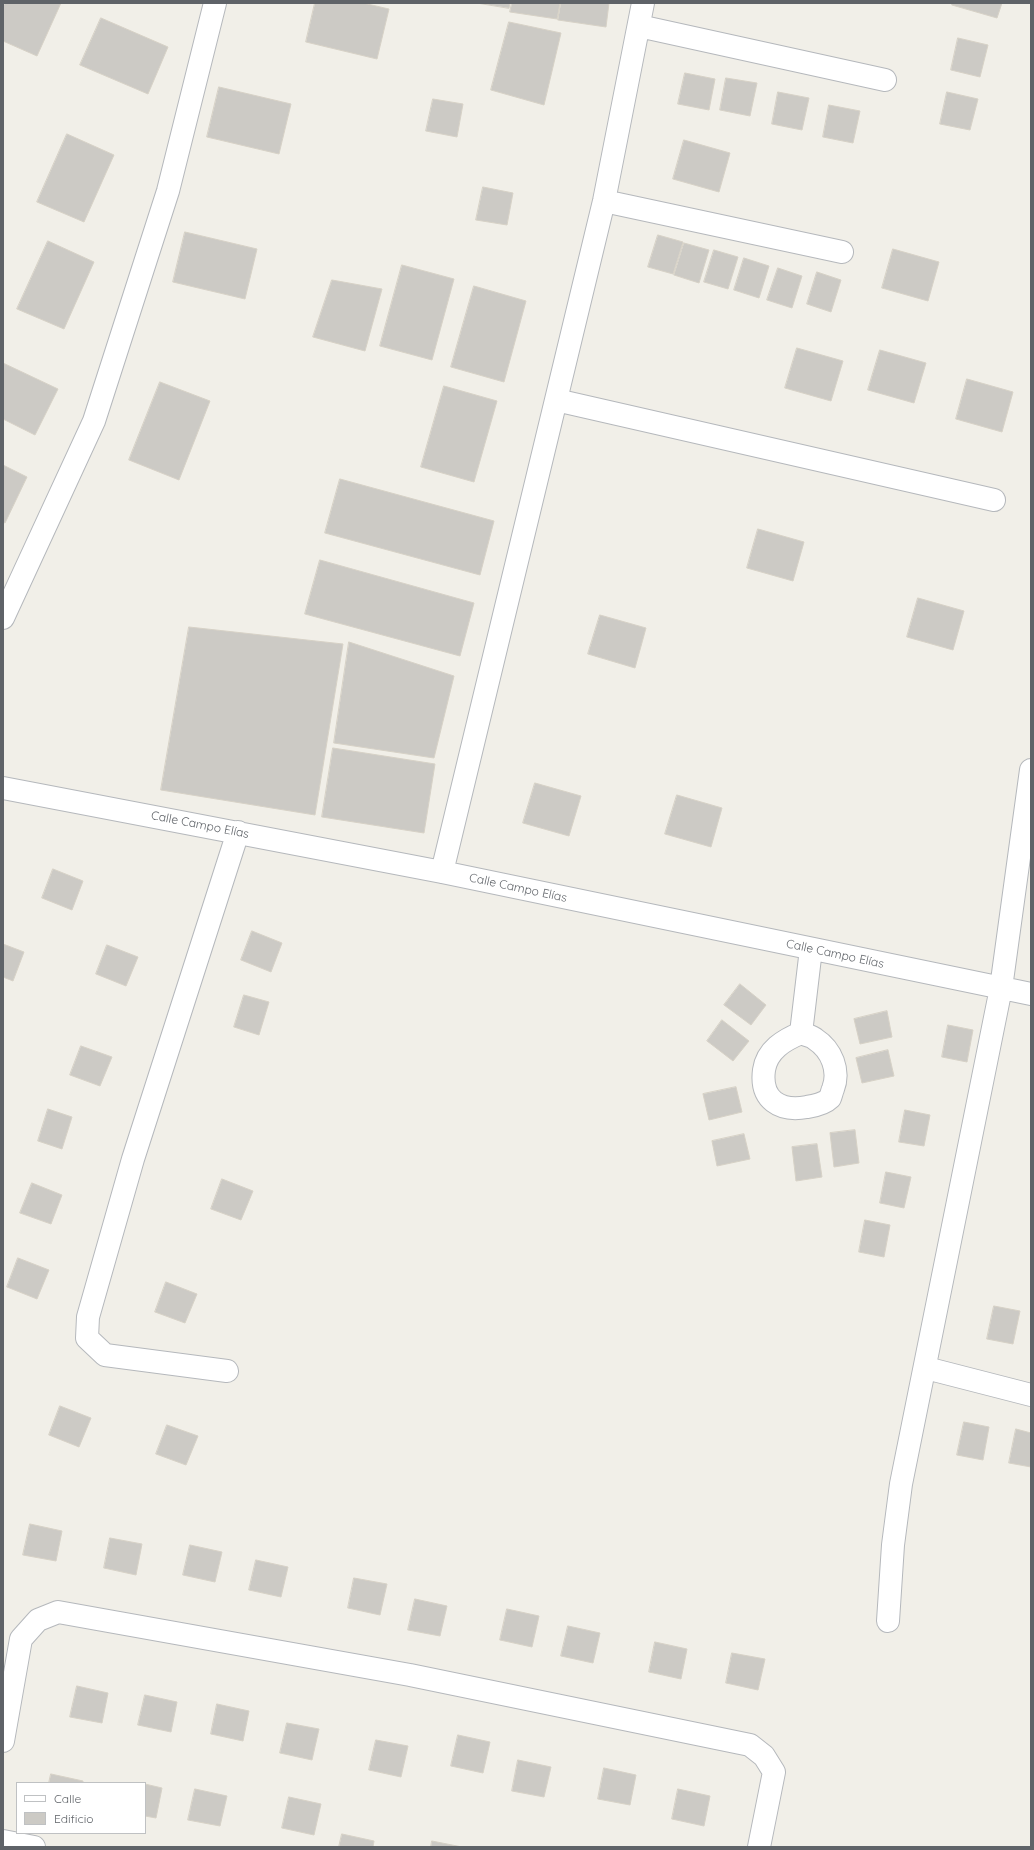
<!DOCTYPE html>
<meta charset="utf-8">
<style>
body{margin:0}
#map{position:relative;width:1034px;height:1850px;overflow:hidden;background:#f1efe8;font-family:Quicksand,sans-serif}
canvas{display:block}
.frame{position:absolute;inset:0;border:4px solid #5f6368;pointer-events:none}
.legend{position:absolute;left:16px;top:1782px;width:130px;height:52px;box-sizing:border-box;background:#fff;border:1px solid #bfc1c3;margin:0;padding:5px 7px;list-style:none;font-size:12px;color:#5f6368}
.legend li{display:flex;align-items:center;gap:8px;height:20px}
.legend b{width:20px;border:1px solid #bfc1c3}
</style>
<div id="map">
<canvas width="1034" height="1850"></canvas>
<div class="frame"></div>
<ul class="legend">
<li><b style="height:5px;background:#fff"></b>Calle</li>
<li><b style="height:11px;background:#cccac5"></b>Edificio</li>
</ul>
</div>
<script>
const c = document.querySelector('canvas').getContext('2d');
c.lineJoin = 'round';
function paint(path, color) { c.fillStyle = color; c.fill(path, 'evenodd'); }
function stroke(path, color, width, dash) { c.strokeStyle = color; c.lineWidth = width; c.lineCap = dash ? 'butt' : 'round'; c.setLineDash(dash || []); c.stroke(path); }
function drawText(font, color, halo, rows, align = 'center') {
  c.font = font + ' Quicksand,sans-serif'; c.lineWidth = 3; c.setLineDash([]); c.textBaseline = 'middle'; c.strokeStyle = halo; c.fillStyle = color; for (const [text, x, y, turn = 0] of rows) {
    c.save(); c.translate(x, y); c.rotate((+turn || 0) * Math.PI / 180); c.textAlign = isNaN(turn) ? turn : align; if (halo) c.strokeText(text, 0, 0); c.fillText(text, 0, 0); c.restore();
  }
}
const building = new Path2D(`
 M5 3H61L37 56 3 41V7Z
 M315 3H363L389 9 377 59 306 42Z
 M477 3H510L509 8Z
 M512 3H560L557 19 510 12Z
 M561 3H609L606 27 558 20Z
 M952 3H1002L997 18 952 5Z
 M101 18 168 47 148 94 80 65Z
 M509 22 561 33 544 105 491 90Z
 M958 38 988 45 980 77 951 70Z
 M685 73 715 79 709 110 678 104Z
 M726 78 757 83 750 116 720 110Z
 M219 87 291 104 279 154 207 137Z
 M778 92 809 98 802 130 772 124Z
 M947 92 978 99 970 130 940 124Z
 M433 99 463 104 457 137 426 131Z
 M829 105 860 111 853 143 823 137Z
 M67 134 114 155 84 222 37 202Z
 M684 140 730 153 719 192 673 179Z
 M483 187 513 193 507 225 476 220Z
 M185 232 257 249 245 299 173 282Z
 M658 235 683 242 673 274 648 267Z
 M48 241 94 262 64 329 17 309Z
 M684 243 709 250 699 283 674 275Z
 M893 249 939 262 928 301 882 288Z
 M714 250 738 257 728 289 704 282Z
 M744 258 769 266 759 298 734 290Z
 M402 265 454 279 432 360 380 346Z
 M778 268 802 276 792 308 767 300Z
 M817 272 841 280 831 312 807 304Z
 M332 280 382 289 365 351 313 337Z
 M474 286 526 301 504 382 451 367Z
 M797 348 843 361 831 401 785 388Z
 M880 350 926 363 914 403 868 390Z
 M3 363 58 389 35 435 3 419Z
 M967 379 1013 392 1002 432 956 419Z
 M160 382 210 401 179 480 129 460Z
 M444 386 497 401 474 482 421 467Z
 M3 465 27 477 5 523 3 522Z
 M340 479 494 521 480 575 325 533Z
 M758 529 804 542 793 581 747 568Z
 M320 560 474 603 460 656 305 614Z
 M918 598 964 611 953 650 907 637Z
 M600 615 646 628 635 668 588 654Z
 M189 627 343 644 315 815 161 790Z
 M349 642 454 676 434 758 334 743Z
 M333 748 435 764 424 833 322 817Z
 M535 783 581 796 569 836 523 823Z
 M677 795 722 808 711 847 665 834Z
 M53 869 83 881 72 910 42 898Z
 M252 931 282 943 271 972 241 960Z
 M3 944 24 952 13 981 3 977Z
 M107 945 138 957 126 986 96 974Z
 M740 984 766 1005 751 1025 724 1005Z
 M244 995 269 1002 259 1035 234 1027Z
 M887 1011 892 1037 860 1044 854 1019Z
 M722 1020 749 1041 733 1061 707 1041Z
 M948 1025 973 1030 967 1062 942 1057Z
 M81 1046 112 1057 100 1086 70 1075Z
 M888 1050 894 1076 862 1083 856 1058Z
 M736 1087 742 1112 709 1120 703 1094Z
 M48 1109 72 1117 62 1149 38 1141Z
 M905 1110 930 1115 924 1146 899 1142Z
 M855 1130 859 1163 834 1167 830 1133Z
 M744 1134 750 1159 717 1166 712 1141Z
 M817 1144 822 1177 796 1181 792 1147Z
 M886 1172 911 1177 904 1208 880 1203Z
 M222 1179 253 1191 241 1220 211 1209Z
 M32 1183 62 1195 51 1224 20 1213Z
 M865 1220 890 1225 884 1257 859 1252Z
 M18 1258 49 1270 37 1299 7 1287Z
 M166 1282 197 1294 185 1323 155 1312Z
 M994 1306 1020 1311 1013 1344 987 1339Z
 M60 1406 91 1418 79 1447 49 1435Z
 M964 1422 989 1427 983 1460 957 1455Z
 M167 1425 198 1436 186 1465 156 1454Z
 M1016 1429 1031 1433V1467L1009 1463Z
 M30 1524 62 1531 56 1561 23 1555Z
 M110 1538 142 1544 136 1575 104 1568Z
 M190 1545 222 1552 215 1582 183 1575Z
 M256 1560 288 1567 281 1597 249 1590Z
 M354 1578 387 1584 380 1615 348 1608Z
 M415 1599 447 1606 440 1636 408 1630Z
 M507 1609 539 1616 532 1647 500 1640Z
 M568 1626 600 1633 593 1663 561 1656Z
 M655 1642 687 1649 681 1679 649 1672Z
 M732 1653 765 1659 758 1690 726 1683Z
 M77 1686 108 1693 102 1723 70 1717Z
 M145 1695 177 1702 171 1732 138 1725Z
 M217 1704 249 1711 243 1741 211 1734Z
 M287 1723 319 1729 312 1760 280 1753Z
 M458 1735 490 1742 483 1773 451 1766Z
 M376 1740 408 1746 401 1777 369 1770Z
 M518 1760 551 1767 544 1797 512 1791Z
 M604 1768 636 1775 630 1805 598 1799Z
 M51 1774 83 1781V1783H49Z
 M145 1784 162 1788 156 1818 145 1816Z
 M195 1789 227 1796 220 1826 188 1820Z
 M678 1789 710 1796 704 1826 672 1819Z
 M289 1797 321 1804 314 1835 282 1828Z
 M342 1834 374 1841 373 1847H339Z
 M432 1841 462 1847H431Z`);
paint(building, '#cccac5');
stroke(building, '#d6d1c6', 1);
const minor = new Path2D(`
 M639 26 885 80
 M604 201 842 252
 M556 400 994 500
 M3 618 94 421 168 191 215 3
 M3 788 442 872 1031 994
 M442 872 604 201 643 3
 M801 1033C805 1035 812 1036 815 1039 832 1050 840 1071 833 1089 832 1091 831 1096 830 1098 825 1103 814 1106 807 1107 780 1112 760 1100 764 1070 767 1050 784 1040 801 1033Z
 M801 1033 811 949
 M926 1368 1031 1395
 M227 1371 105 1355 87 1338 88 1317 133 1159 238 832
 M888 1621 893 1545 901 1484 1001 988 1031 770
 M3 1741 21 1639 38 1620 58 1612 410 1675 750 1745 764 1756 774 1772 759 1847
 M3 1841 34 1847`);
stroke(minor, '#b5b8bc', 24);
stroke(minor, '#fff', 22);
drawText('12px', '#5f6368', '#fff', [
 ["Calle Campo Elías",200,825,11],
 ["Calle Campo Elías",518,888,12],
 ["Calle Campo Elías",835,954,12]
]);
</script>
